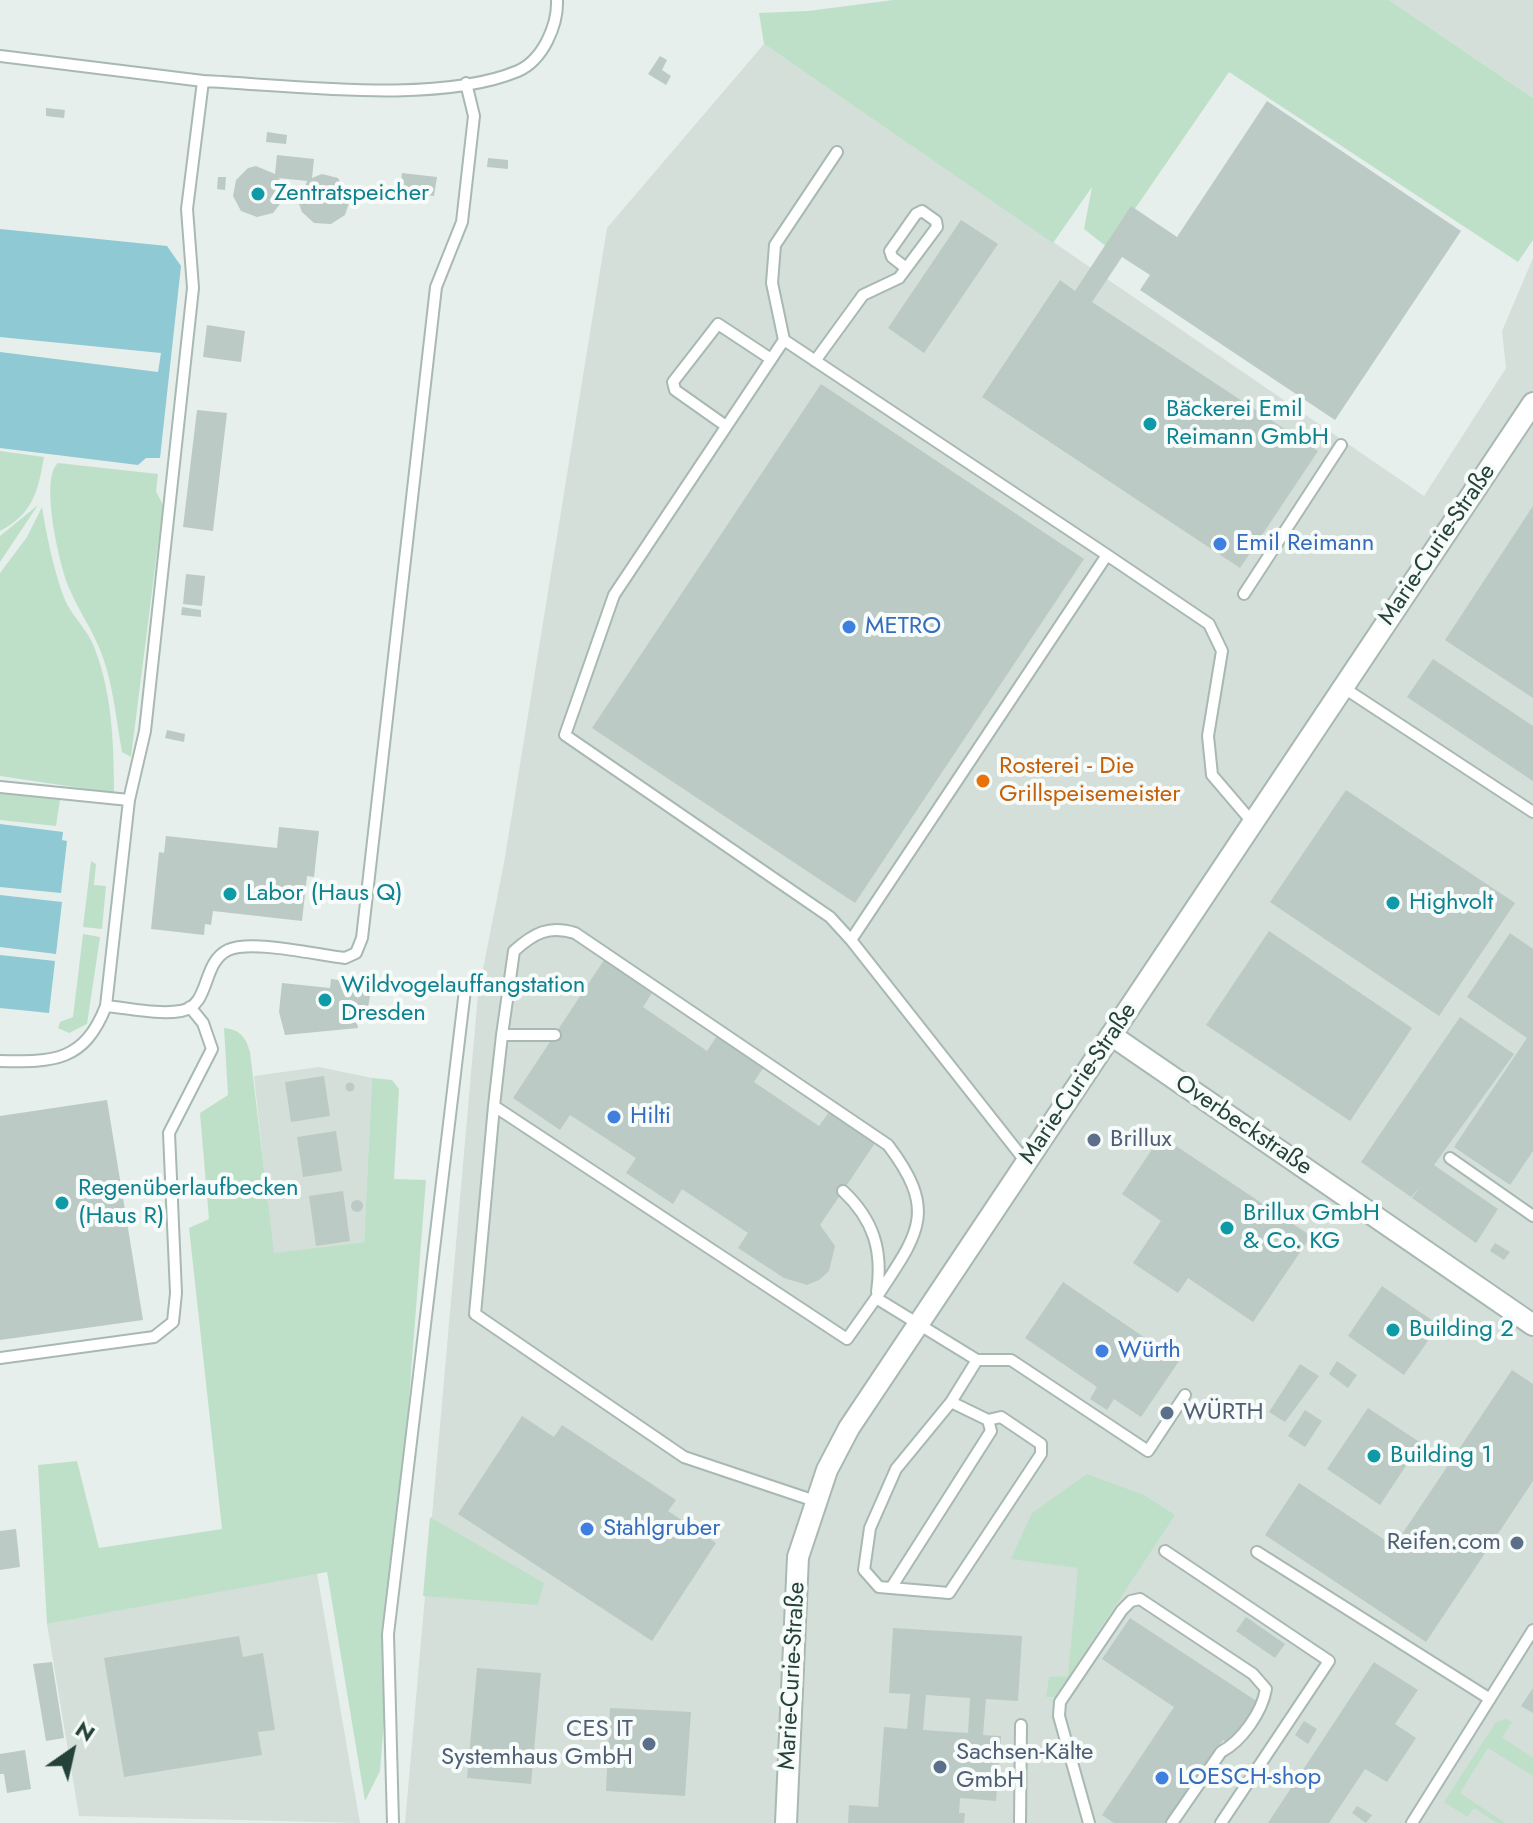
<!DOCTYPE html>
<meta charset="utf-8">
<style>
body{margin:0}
#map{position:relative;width:1533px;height:1823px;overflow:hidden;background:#e6efeb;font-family:Jost,sans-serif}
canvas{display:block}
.north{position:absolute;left:32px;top:1711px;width:80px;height:80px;-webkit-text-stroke:6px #f7fbf9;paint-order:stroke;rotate:34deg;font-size:22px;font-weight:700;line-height:32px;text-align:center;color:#24423a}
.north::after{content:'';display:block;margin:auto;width:28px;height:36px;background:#24423a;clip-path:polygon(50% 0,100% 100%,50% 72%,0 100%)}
</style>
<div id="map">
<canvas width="1533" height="1823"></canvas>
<div class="north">N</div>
</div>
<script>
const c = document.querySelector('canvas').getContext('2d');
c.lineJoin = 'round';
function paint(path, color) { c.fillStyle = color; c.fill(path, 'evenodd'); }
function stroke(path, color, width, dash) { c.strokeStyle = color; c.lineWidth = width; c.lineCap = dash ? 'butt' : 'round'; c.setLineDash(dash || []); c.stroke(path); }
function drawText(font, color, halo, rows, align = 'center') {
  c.font = font + ' Jost,sans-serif'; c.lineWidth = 8; c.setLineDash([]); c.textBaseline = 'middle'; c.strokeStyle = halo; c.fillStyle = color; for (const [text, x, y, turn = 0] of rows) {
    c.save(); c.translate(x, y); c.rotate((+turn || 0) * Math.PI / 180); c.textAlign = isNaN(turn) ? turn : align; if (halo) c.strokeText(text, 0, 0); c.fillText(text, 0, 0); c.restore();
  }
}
paint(new Path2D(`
 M1389 0H1533V98Z
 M764 44 1424 496 1506 368 1502 331 1533 258V1823H405L478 994 504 863 607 228Z
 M319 1067 372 1078 364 1242 273 1254 254 1076Z
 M317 1573 360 1823 79 1816 47 1624Z`), '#d4dfda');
paint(new Path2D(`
 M893 0H1389L1533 98V240L1518 262 1229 72 1108 248 1084 229 1092 187 1053 243 764 44 759 13 808 11Z
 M0 451 44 457C38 491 33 514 0 531Z
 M58 463 158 474 156 491 163 505 131 757 122 752C117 724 114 694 106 667 98 637 81 616 69 588 60 567 39 479 58 463Z
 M38 505 0 562V536Z
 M42 507C47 538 53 566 63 595 68 611 84 626 92 642 112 688 114 743 114 793L0 776V573L27 537Z
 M0 793 60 800 56 826 0 820Z
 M91 861 96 864 94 885 106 886 102 929 83 927Z
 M83 934 100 937 87 1024 69 1033 58 1028 60 1022 73 1017Z
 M224 1028C239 1029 246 1037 250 1052L274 1253 364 1242 372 1078 392 1080 399 1089 394 1179 426 1180 380 1771 365 1801 327 1572 47 1624 38 1465 77 1461 99 1548 222 1529 189 1228 209 1219 200 1113 228 1095Z
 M1087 1474 1144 1495 1175 1515 1055 1697H1046L1049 1677 1068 1676 1078 1568 1011 1559 1032 1513Z
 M430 1517 544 1583 538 1605 423 1596Z
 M1506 1719 1512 1722 1502 1737 1533 1758V1776L1488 1748 1460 1793 1505 1823H1497L1474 1808 1467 1817 1444 1802 1496 1722Z`), '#bfe0c8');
paint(new Path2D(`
 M0 229 167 246 181 266 160 458H146L138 465 0 448V352L158 372 161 353 0 337Z
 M0 824 63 832 62 840 67 841 61 893 0 887Z
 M0 895 62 902 56 954 0 947Z
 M0 955 55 961 49 1013 0 1008Z`), '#8ec9d4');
paint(new Path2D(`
 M660 56 667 60 662 70 671 76 666 85 648 74Z
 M1267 101 1461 231 1335 420 1140 290 1150 275 1122 257 1092 302 1318 451 1240 568 982 397 1060 280 1075 291 1131 206 1177 237Z
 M46 108 65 110 64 118 46 116Z
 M267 132 287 135 286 144 266 142Z
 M277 155 314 159 312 178 322 174 338 178 350 200 345 215 331 224 314 223 302 212 299 204 307 181 279 178 284 192 283 200 273 213 257 217 241 211 233 196 236 180 248 168 256 166 275 174Z
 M488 158 508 160V169L487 167Z
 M402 173 437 177 434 196 400 192Z
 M218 177H226L225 190 217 189Z
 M961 220 998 244 924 353 888 328Z
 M207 325 245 331 241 362 203 357Z
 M821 384 1084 559 855 903 592 728Z
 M197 410 227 413 213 531 183 527Z
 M1533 506V698L1445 640Z
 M186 574 205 576 202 606 183 604Z
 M182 607 201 610V617L181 615Z
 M1433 659 1533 726V781L1407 697Z
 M167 730 185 734 184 742 165 738Z
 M1346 790 1515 903 1439 1016 1270 902Z
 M279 827 319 831 314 877 307 876 302 921 213 911 211 925 205 924 204 935 151 929 159 852 164 853 166 836 277 848Z
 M1269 931 1412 1028 1350 1121 1206 1025Z
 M1510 933 1533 949V1151L1510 1185 1454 1147 1527 1038 1467 997Z
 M604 960 652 993 643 1007 707 1051 717 1036 763 1068 754 1082 819 1126 829 1112 875 1143 820 1225 835 1246 829 1271 819 1280 807 1285 784 1278 738 1248 748 1233 682 1189 673 1204 626 1173 636 1158 570 1115 560 1130 513 1098Z
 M331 979 372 985 366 1019 356 1018 358 1028 285 1035 279 1012 282 983 330 988Z
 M1460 1017 1514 1054 1434 1165 1498 1209 1476 1243 1412 1198 1420 1187 1411 1197 1361 1162Z
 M324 1076 330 1116 291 1122 285 1082Z
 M345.5 1087a4.5 4.5 0 1 1 9 0a4.5 4.5 0 1 1-9 0Z
 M107 1100 143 1320 0 1340V1116Z
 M336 1131 342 1171 303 1177 297 1137Z
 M1161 1136 1311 1236 1253 1322 1188 1278 1178 1293 1133 1263 1161 1221 1122 1194Z
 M343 1191 350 1241 316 1246 309 1196Z
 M351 1206a6 6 0 1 1 12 0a6 6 0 1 1-12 0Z
 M1495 1243 1510 1252 1504 1260 1490 1251Z
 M1063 1282 1179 1361 1141 1417 1114 1399 1107 1410 1090 1399 1097 1387 1025 1338Z
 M1382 1286 1439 1325 1404 1375 1348 1336Z
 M1337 1361 1357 1375 1348 1388 1329 1374Z
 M1300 1364 1319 1376 1285 1422 1269 1412Z
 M1512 1370 1533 1384V1481L1426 1642 1265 1535 1299 1483 1394 1546Z
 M1368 1408 1421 1443 1380 1505 1327 1469Z
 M1305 1410 1322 1421 1305 1447 1288 1436Z
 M522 1416 554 1437 562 1425 676 1500 668 1511 716 1543 652 1641 458 1514Z
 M16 1529 20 1567 0 1570V1531Z
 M1246 1617 1285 1644 1275 1658 1236 1631Z
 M1130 1618 1258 1702 1230 1745 1223 1740 1167 1823H1114L1102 1815 1174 1707 1102 1659Z
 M893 1628 1022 1636 1018 1701 986 1699 983 1735 1001 1736 996 1801 960 1798 959 1813H965L964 1823H848L849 1805 878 1807 884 1727 907 1729 910 1694 889 1693ZM926 1695 970 1698 968 1733 923 1730Z
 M239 1636 243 1657 263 1653 275 1730 258 1732 262 1755 124 1777 104 1658Z
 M52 1662 64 1738 46 1741 33 1664Z
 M1374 1662 1418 1690 1395 1724 1416 1738 1387 1782 1365 1769 1329 1823H1268Z
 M477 1668 541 1673 531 1784 467 1778Z
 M1533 1688V1713L1521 1706Z
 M610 1708 691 1712 685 1796 606 1791Z
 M1304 1721 1317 1729 1308 1744 1295 1735Z
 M25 1750 31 1789 7 1793 4 1774H0V1754Z
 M1357 1806 1372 1815 1366 1823 1352 1813Z`), '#bbcac4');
const service = new Path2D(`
 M0 56 203 81
 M784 340 772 283 775 245 837 152
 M815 361 863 295 899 278 937 227 936 221 922 211 916 214 890 251 892 257 906 268
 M726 426 675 390 673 382 718 324 771 359
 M1244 594 1341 445
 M1344 688 1533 812
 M0 787 129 800
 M851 940 830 917 565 735 614 595 784 340 1107 555
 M106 1006C129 1008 158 1015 181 1011 211 1006 201 963 228 950 252 939 317 955 345 958L356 953 362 938 436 287 462 222 474 116 466 83
 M502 1035 514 951C534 933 549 925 575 933L888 1145C939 1212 918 1234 876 1298
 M0 1061C54 1062 84 1062 106 1006L129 800 145 731 193 288 187 209 203 81C291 85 437 105 518 71 543 60 558 25 557 0
 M494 1106 502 1035H555
 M1450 1158 1533 1216
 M1026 1162 851 940 1107 555 1209 624 1222 651 1208 736 1212 775 1253 823
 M843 1191C874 1220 883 1251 877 1292
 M0 1358 154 1337 173 1322 176 1293 169 1133 212 1049 203 1023 190 1007
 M951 1402 988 1420 1001 1417 1041 1444V1454L949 1593 879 1587 864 1570 870 1528 896 1469 951 1402 977 1360
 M815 1501 684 1457 475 1314 494 1106 847 1339 876 1298 977 1360H1011L1148 1451 1185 1395
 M1165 1551 1329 1661 1221 1823
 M1257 1552 1490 1699
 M891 1588 991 1431 988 1420
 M393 1823 388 1634 465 990
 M1020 1823 1021 1725
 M1089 1823 1059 1716 1060 1702 1122 1610 1131 1601 1140 1599 1253 1674 1266 1689C1262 1712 1242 1741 1221 1752L1172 1823
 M1412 1823 1533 1630`);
const minor = new Path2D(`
 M1111 1035 1533 1325
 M786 1823 798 1557 827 1470 849 1428 1533 403`);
stroke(service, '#a8b8b2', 14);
stroke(minor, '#a8b8b2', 24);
stroke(service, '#fff', 10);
stroke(minor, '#fff', 20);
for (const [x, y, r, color] of [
 [258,194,8,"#0f9aa8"],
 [1150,424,8,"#0f9aa8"],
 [1220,544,8,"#3f7fe0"],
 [849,627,8,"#3f7fe0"],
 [983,781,8,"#e8710a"],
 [230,894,8,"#0f9aa8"],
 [1393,903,8,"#0f9aa8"],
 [325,1000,8,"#0f9aa8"],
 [614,1117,8,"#3f7fe0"],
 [1094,1140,8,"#5c6f8a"],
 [62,1203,8,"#0f9aa8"],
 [1227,1228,8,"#0f9aa8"],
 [1393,1330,8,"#0f9aa8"],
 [1102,1351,8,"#3f7fe0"],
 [1167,1413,8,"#5c6f8a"],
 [1374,1456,8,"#0f9aa8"],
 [587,1529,8,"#3f7fe0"],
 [1517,1543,8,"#5c6f8a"],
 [649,1744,8,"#5c6f8a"],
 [940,1767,8,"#5c6f8a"],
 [1162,1778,8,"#3f7fe0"]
]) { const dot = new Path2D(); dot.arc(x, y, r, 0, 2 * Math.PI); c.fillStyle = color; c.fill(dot); stroke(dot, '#f7fbf9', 3); }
drawText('24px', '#0d838f', '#f7fbf9', [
 ["Zentratspeicher",274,194],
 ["Bäckerei Emil",1166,410],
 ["Reimann GmbH",1166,438],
 ["Labor (Haus Q)",246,894],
 ["Highvolt",1409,903],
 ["Wildvogelauffangstation",341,986],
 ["Dresden",341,1014],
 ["Regenüberlaufbecken",78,1189],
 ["(Haus R)",78,1217],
 ["Brillux GmbH",1243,1214],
 ["& Co. KG",1243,1242],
 ["Building 2",1409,1330],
 ["Building 1",1390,1456]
], 'left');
drawText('24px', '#366cbe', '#f7fbf9', [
 ["Emil Reimann",1236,544],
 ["METRO",865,627],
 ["Hilti",630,1117],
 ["Würth",1118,1351],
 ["Stahlgruber",603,1529],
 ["LOESCH-shop",1178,1778]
], 'left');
drawText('24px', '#24423a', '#f7fbf9', [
 ["Marie-Curie-Straße",1438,545,-56],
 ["Marie-Curie-Straße",1079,1084,-56],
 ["Overbeckstraße",1243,1126,34],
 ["Marie-Curie-Straße",793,1676,-87]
]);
drawText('24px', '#c56008', '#f7fbf9', [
 ["Rosterei - Die",999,767],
 ["Grillspeisemeister",999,795]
], 'left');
drawText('24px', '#4e5e75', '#f7fbf9', [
 ["Brillux",1110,1140],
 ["WÜRTH",1183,1413],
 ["Reifen.com",1501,1543,"right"],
 ["CES IT",633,1730,"right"],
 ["Systemhaus GmbH",633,1758,"right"],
 ["Sachsen-Kälte",956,1753],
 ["GmbH",956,1781]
], 'left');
</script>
